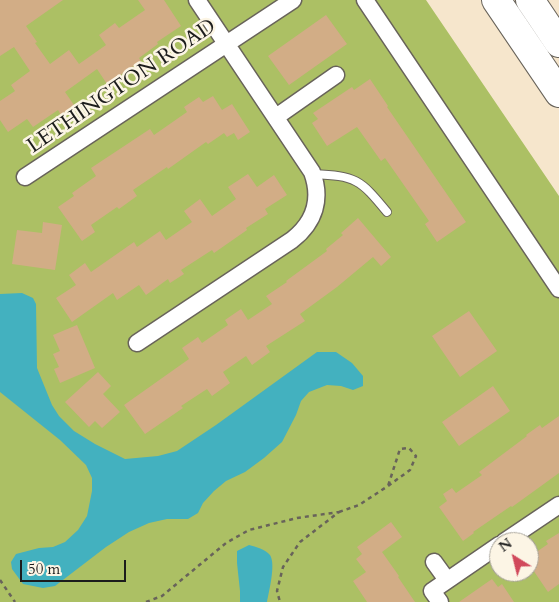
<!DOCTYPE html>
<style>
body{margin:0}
#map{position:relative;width:559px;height:602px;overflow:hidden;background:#f6e6cc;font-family:Cardo,serif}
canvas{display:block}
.north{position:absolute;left:489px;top:532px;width:50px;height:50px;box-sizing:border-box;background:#fcf5e5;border:1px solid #a29e95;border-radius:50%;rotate:324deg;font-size:14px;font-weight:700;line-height:20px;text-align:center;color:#1c1c1c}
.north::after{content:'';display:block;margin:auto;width:18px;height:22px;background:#d1495b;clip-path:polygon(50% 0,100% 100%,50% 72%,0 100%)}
.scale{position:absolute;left:20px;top:560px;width:106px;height:22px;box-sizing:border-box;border:2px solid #1c1c1c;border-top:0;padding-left:6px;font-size:15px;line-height:18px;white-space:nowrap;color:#1c1c1c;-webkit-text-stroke:4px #fcf5e5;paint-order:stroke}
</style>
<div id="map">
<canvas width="559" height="602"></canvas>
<div class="north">N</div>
<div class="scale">50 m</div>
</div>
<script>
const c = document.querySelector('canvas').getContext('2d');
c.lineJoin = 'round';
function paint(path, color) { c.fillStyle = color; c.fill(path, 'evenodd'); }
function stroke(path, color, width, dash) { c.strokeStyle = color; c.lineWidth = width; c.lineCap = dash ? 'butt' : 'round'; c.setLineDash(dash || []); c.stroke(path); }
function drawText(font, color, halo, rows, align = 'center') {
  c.font = font + ' Cardo,serif'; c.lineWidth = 5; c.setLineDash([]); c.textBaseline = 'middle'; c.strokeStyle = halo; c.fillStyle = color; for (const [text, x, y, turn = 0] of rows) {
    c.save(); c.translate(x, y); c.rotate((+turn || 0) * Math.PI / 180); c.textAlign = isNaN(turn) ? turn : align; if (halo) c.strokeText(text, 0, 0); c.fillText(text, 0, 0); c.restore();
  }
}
paint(new Path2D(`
 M0 0H426L559 196V602H0ZM499 542H529V572H499Z`), '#acc064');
paint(new Path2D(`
 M22 293 33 298 36 304 37 368 52 405 59 416 74 431 95 444 125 459 158 456 177 451 216 425 317 352H336L352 363 363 376V386L353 390 341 386 327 385 309 392 301 401 296 415 282 442 264 458 245 472 226 481 214 491 203 503 198 513 188 519H167L149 523 129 532 106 547 55 586 43 588 23 584 12 569 11 562 16 554 39 548 53 547 65 542 78 530 87 516 92 491V478L86 465 60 440 0 392V294Z
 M249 545C256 547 265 549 270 555 276 564 269 591 267 602H240V591L237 563V551Z`), '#43b1bf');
paint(new Path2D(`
 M0 0H63L26 26 37 42 35 43 50 64 69 50 79 64 106 45 99 35 115 23 119 28 145 10 138 0H164L181 26 157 42 158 44 139 58 141 61 107 84 97 69 65 92 74 105 61 115 58 110 33 127 27 119 8 132 0 120V101L15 91 11 85 30 71 14 47 0 56Z
 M326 15 347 44 289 85 268 56Z
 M370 79 388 106 387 107 466 222 437 242 425 224 429 221 385 158 381 161 357 127 327 146 312 123 318 119 313 113 352 87 354 90Z
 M213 96 222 110 232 104 250 132 238 140 234 133 227 137 224 133 208 144 206 142 168 169 167 167 133 190 137 196 119 209 117 207 91 225 95 232 82 241 58 207 74 196 72 193 96 176 91 168 150 129 154 135 187 112 184 107 199 97 203 102Z
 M248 174 257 187 274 175 287 195 265 209 268 214 246 228 247 230 214 253 212 250 181 270 184 274 170 283 168 279 146 295 139 285 117 300 113 293 72 322 56 298 76 285 69 275 85 263 91 272 134 242 137 247 160 231 166 240 192 222 184 211 200 199 212 216 236 199 228 187Z
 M358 218 391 257 381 266 373 257 337 287 300 314 305 321 266 346 270 352 252 365 246 356 223 372 230 383 212 396 207 389 181 406 183 408 145 434 124 405 189 359 182 348 198 337 202 343 228 325 225 320 241 309 248 320 272 304 266 296 287 282 286 281 327 251 326 249 343 235 341 233Z
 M43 222 62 225 55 270 12 264 17 230 42 233Z
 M469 311 497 351 460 377 432 336Z
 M77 325 95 368 60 383 54 369 59 367 53 354 60 351 53 335Z
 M98 372 111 386 103 394 120 412 102 428 95 421 89 427 65 402Z
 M493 386 510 411 459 446 442 422Z
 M559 416V473L512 507 511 506 473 532 474 533 463 541 439 507 447 501 443 494 452 488 456 493 482 475 479 472 527 436 526 435 540 425 542 428Z
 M391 522 402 537 382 552 399 576 398 577 415 602H367L353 581 366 572 356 559 362 554 357 547Z
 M559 533V584L548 592 529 564V557L548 544 546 541Z
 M492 579 498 587 502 584 514 602H459Z`), '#d2ad86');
const service = new Path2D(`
 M313 174C356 176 360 179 387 212`);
const minor = new Path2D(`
 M365 0 559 289
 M276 117 336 75
 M25 177 293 0
 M137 343 292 240C315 222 322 199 312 172L197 0
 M504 542 559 505
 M434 562 447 580
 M440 602 432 591 499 545`);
const motorway = new Path2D(`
 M496 0 559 93
 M530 0 559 43`);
stroke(service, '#68635a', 10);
stroke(minor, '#68635a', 19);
stroke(motorway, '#68635a', 30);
stroke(new Path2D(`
 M339 512 359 505 388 486 410 470 416 456 409 448 400 449 388 486
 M0 580 15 602
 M146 602 162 596 226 543 249 530 297 518 339 512 300 542 283 567 277 591 280 602`), '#68635a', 2.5, [4, 4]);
stroke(service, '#fff', 8);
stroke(minor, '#fff', 16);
stroke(motorway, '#fff', 28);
drawText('21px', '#1c1c1c', '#fcf5e5', [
 ["LETHINGTON ROAD",122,87,-34]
]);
</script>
